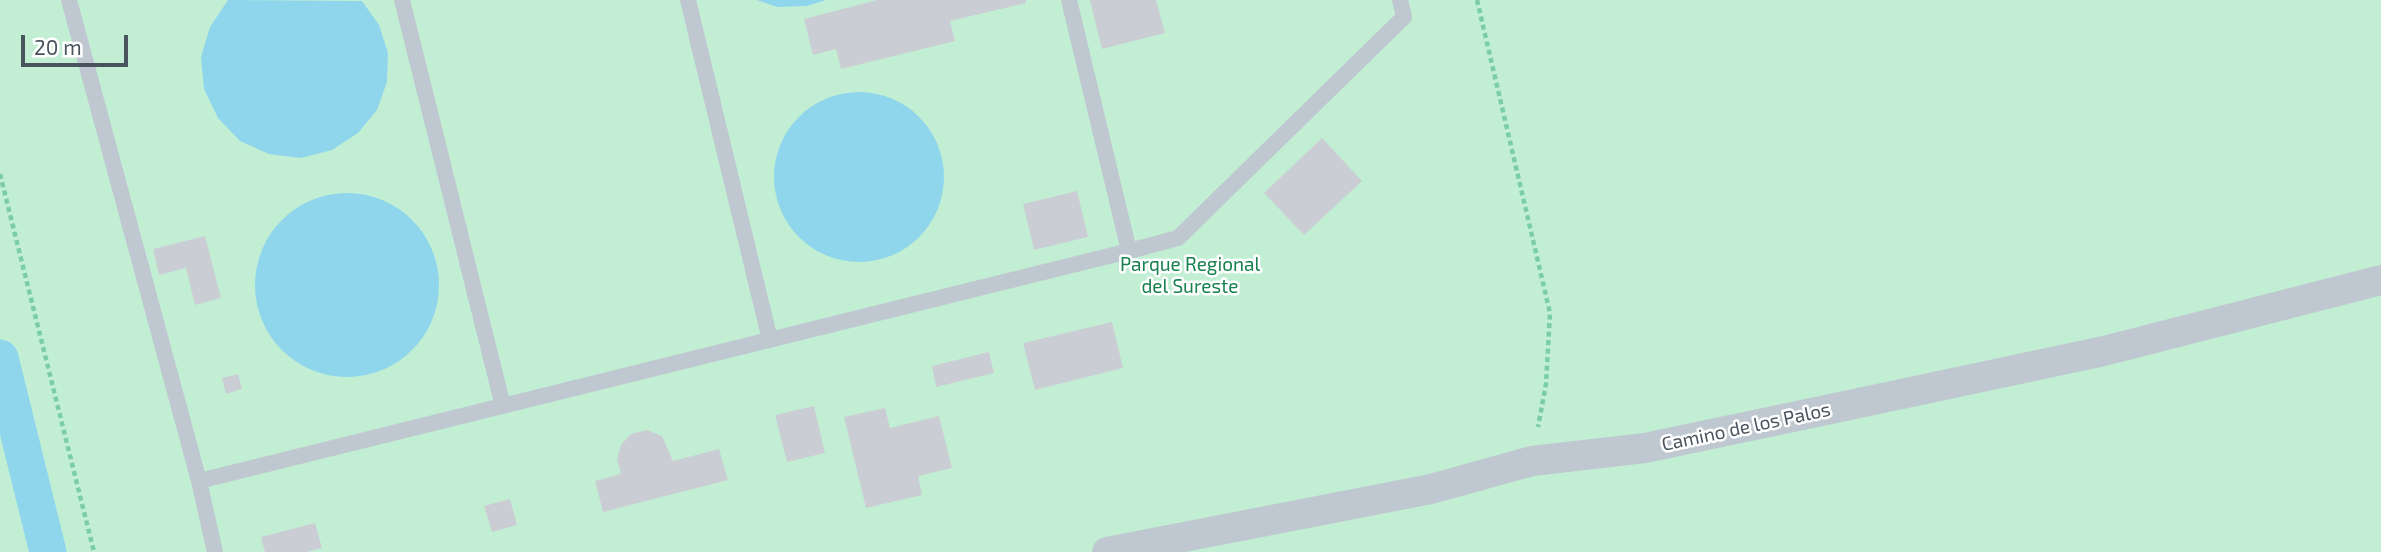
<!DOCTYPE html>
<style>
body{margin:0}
#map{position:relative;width:2381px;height:552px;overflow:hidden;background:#f4f1f1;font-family:"Exo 2",sans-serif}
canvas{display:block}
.scale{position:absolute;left:21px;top:35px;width:107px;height:32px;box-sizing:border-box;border:4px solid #49545f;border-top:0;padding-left:9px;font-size:21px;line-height:24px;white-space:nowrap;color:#49545f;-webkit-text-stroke:5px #fff;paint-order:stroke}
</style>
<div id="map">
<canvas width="2381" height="552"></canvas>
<div class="scale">20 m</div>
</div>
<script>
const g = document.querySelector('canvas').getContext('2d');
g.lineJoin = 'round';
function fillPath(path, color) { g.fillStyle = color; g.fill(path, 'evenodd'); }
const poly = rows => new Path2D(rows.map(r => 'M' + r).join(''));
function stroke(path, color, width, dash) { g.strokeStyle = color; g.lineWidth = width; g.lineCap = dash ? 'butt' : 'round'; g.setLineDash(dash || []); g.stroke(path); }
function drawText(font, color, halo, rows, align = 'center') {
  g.font = font + ' "Exo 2",sans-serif'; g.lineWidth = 5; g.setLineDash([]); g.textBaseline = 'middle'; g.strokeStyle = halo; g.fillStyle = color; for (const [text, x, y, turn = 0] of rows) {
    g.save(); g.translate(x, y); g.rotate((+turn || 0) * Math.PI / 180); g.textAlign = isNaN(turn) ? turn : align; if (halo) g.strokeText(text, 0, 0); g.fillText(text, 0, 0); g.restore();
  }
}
const green = poly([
 [0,0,2381,0,2381,552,0,552]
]);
const water = poly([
 [228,0,362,1,379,25,388,53,387,82,377,110,358,133,332,150,301,158,269,154,240,141,218,118,204,89,201,57,210,27],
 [757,0,826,0,807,6,777,7],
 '774 177a85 85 0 1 1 170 0a85 85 0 1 1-170 0Z',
 '255 285a92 92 0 1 1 184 0a92 92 0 1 1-184 0Z'
]);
const canal = poly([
 [0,358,48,552]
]);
const building = poly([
 [877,0,1026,0,1026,3,950,21,955,41,841,69,836,49,813,55,804,19],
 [1090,0,1156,0,1165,33,1102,49],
 [1322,138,1362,181,1304,235,1264,193],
 [1077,191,1088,237,1034,250,1023,204],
 [205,236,221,298,195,305,186,268,159,275,153,249],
 [1112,322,1123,368,1035,390,1023,343],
 [989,352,994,373,936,387,932,366],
 [238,374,242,389,226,394,222,378],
 [814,406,825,453,787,462,775,415],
 [885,408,890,428,939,416,952,468,918,476,922,495,866,508,844,417],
 [647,430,662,436,673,461,719,449,728,480,603,512,595,481,621,474,617,459,621,445,631,434],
 [510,499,517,525,492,532,484,506],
 [315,523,322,548,307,552,265,552,261,537]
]);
const path = poly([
 [1477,0,1550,313,1546,384,1538,427],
 [0,174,94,552]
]);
const service = poly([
 [69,0,199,481,215,552],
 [402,0,503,406],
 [688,0,770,340],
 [1129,251,1178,238,1404,17,1400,0],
 [199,481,1129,251,1069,0]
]);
const minor = poly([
 [1107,552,1431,489,1532,461,1645,448,1845,406,2104,351,2381,280]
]);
const parkNames = [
 ["Parque Regional",1190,265],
 ["del Sureste",1190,287]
];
const streetNames = [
 ["Camino de los Palos",1746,427,-12]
];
fillPath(green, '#c2efd4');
fillPath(water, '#8fd6ec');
stroke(canal, '#8fd6ec', 37);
fillPath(building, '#cbcdd4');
stroke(path, '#7acda6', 4.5, [5, 3.5]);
stroke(service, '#bfc8d0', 16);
stroke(minor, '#bfc8d0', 30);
drawText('19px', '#19814f', '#fff', parkNames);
drawText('19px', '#49545f', '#fff', streetNames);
</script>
